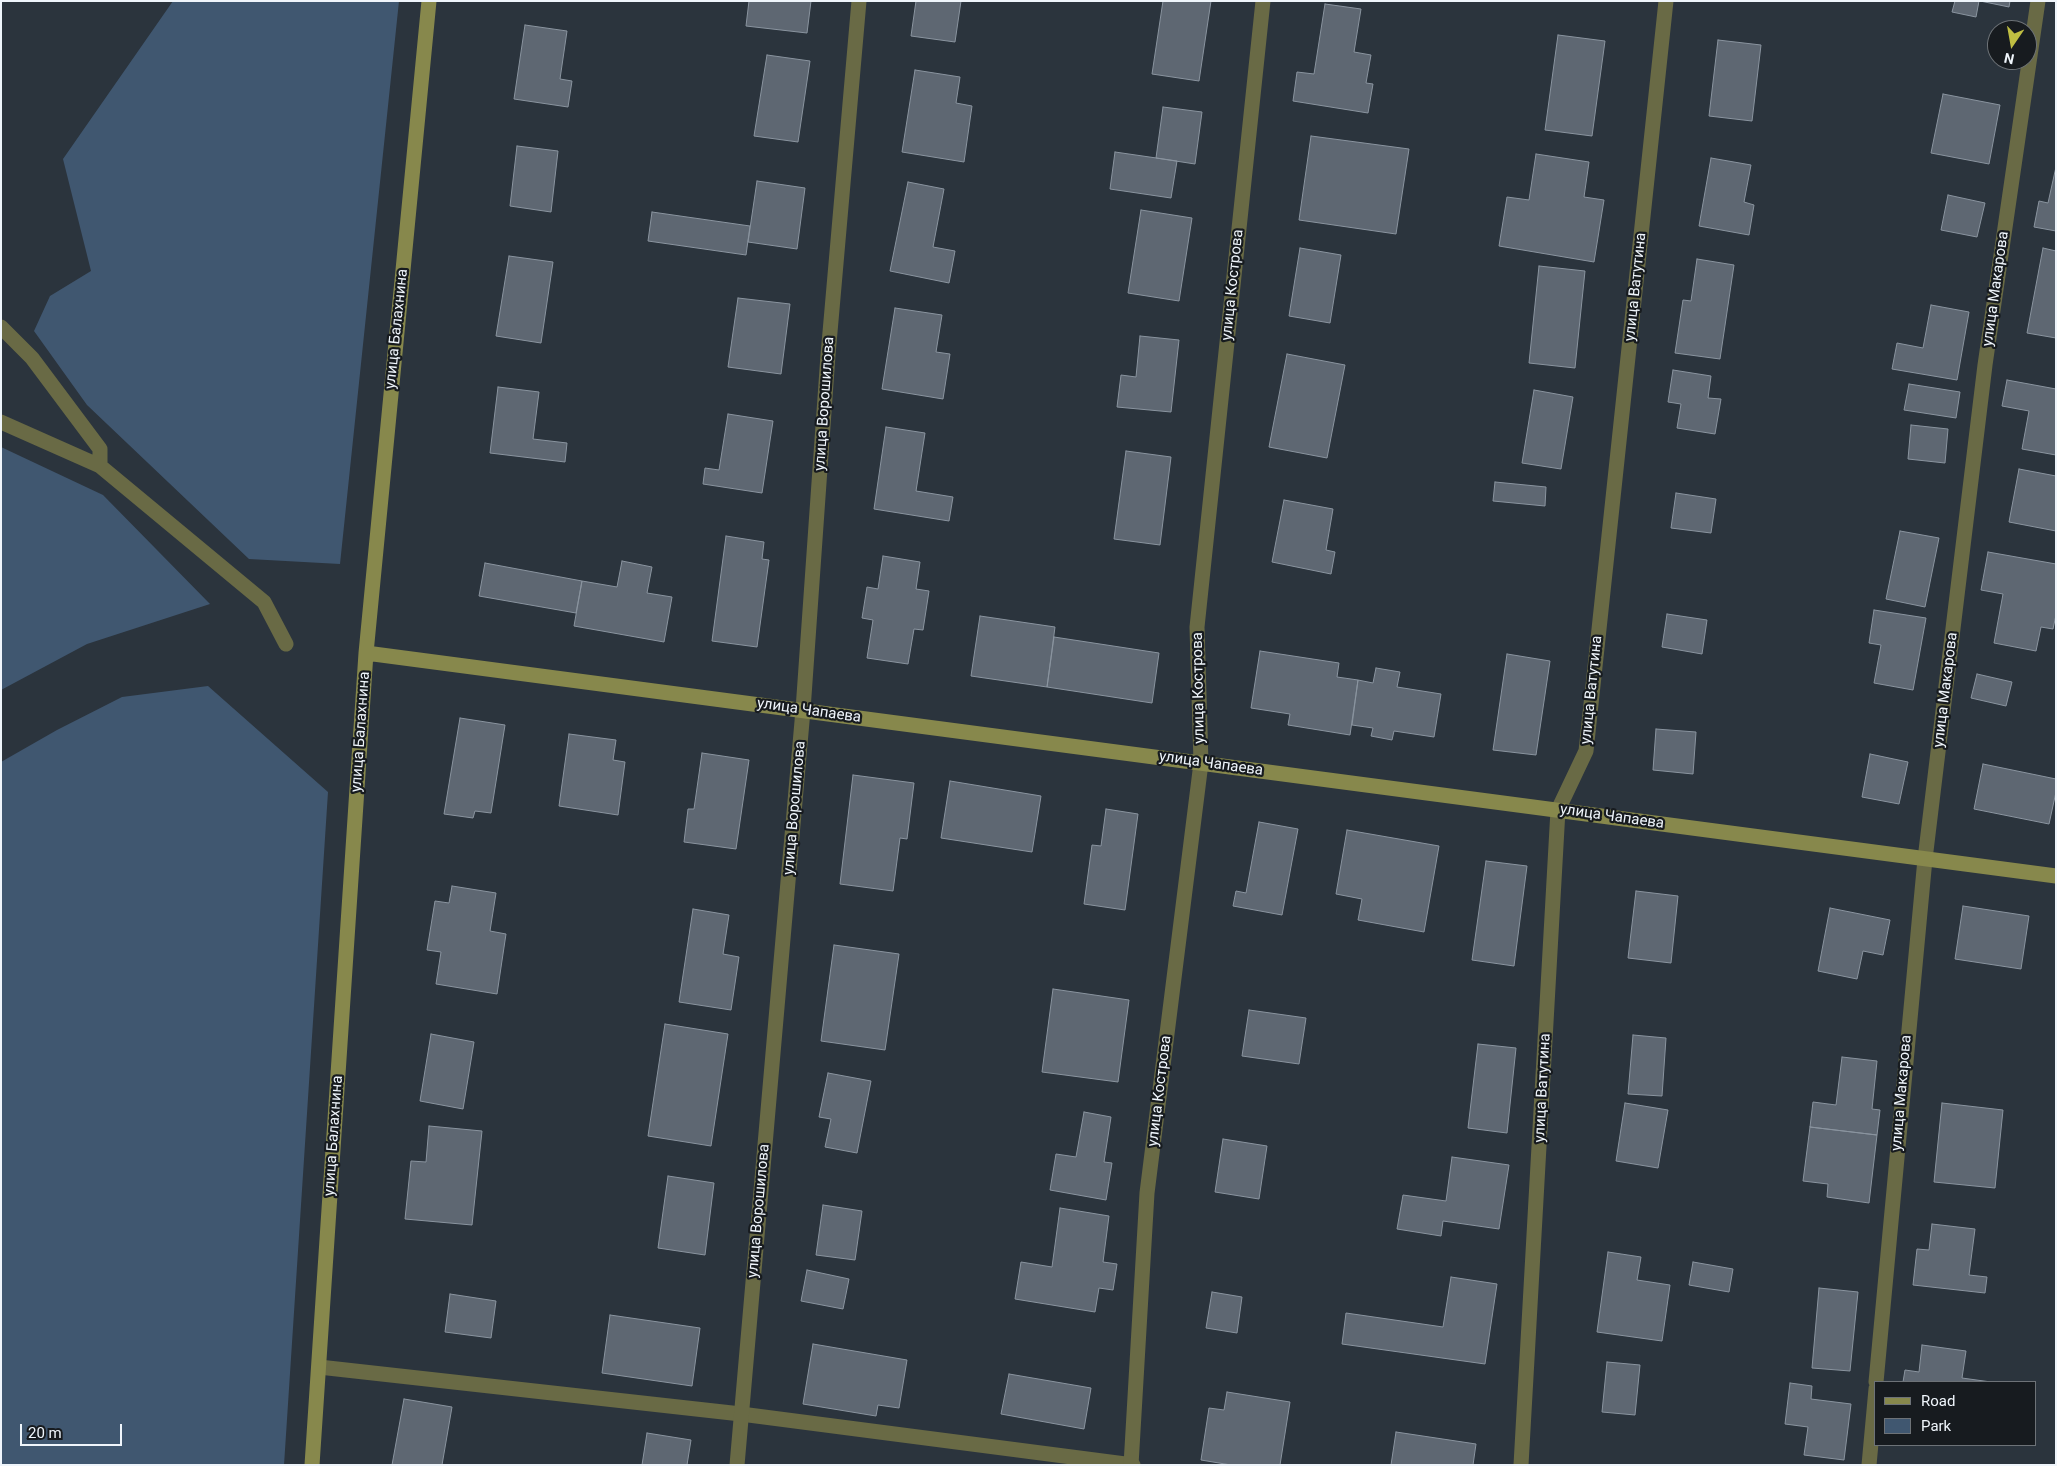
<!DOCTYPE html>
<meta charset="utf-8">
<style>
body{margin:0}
#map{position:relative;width:2057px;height:1466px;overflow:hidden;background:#2b343d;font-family:Roboto,sans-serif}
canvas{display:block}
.frame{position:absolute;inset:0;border:2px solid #eff5fb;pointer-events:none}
.legend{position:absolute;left:1874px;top:1381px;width:162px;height:65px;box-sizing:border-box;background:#171b1f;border:1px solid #6d7277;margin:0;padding:6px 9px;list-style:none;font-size:15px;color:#eff5fb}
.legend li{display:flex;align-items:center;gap:10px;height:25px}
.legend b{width:25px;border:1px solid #6d7277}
.north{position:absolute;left:1987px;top:20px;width:50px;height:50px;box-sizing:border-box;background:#171b1f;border:1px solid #6d7277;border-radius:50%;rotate:192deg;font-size:14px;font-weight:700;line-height:20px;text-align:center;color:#eff5fb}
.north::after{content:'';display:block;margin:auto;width:18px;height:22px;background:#bfbe42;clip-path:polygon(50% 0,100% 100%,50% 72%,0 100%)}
.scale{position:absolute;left:20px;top:1424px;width:102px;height:22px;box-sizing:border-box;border:2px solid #eff5fb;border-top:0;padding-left:6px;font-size:15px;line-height:18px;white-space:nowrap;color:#eff5fb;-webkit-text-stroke:4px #171b1f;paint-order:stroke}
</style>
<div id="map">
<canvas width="2057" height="1466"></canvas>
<div class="frame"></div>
<ul class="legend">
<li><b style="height:6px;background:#87884c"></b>Road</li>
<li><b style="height:14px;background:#405770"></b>Park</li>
</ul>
<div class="north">N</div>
<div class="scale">20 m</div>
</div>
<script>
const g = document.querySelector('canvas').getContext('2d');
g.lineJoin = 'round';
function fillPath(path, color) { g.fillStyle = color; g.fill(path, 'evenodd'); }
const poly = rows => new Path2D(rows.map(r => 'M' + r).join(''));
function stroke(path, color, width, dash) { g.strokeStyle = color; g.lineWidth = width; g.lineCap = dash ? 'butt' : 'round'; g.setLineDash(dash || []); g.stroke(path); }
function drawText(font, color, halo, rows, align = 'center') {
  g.font = font + ' Roboto,sans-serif'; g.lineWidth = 4.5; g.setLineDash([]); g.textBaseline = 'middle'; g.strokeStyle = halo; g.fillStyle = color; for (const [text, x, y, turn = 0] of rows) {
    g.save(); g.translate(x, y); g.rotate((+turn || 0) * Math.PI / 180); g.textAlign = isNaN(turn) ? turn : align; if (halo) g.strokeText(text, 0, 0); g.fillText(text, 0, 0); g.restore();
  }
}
const green = poly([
 [173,1,399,1,340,564,249,559,87,405,34,331,50,296,91,271,63,159],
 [1,447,103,495,210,604,87,644,1,690],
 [208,686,328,792,284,1465,1,1465,1,762,57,730,122,697]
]);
const building = poly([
 [749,1,811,1,807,33,746,26,749,1],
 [916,1,961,1,955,42,911,36,916,1],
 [1163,1,1211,1,1199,81,1152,74,1163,1],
 [1955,1,1979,1,1976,17,1952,12,1955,1],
 [1980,1,2010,1,2009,7,1980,1],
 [1325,4,1361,9,1354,52,1371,55,1366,83,1373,84,1368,113,1293,101,1297,72,1314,74,1325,4],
 [525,25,567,31,560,79,572,81,568,107,514,99,525,25],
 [1558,35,1605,41,1592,136,1545,130,1558,35],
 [1718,40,1761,45,1752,121,1709,116,1718,40],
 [767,55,810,61,798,142,754,136,767,55],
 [915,70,960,77,956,103,972,106,964,162,902,152,915,70],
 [1943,94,2000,105,1989,164,1931,153,1943,94],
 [1163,107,1202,112,1195,164,1156,158,1163,107],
 [1311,136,1409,149,1396,234,1299,220,1311,136],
 [517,146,558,151,551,212,510,206,517,146],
 [1115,152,1177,161,1171,198,1110,189,1115,152],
 [1536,154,1589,162,1584,197,1604,200,1594,262,1499,246,1507,197,1529,200,1536,154],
 [1711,158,1751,165,1744,202,1754,205,1749,235,1699,226,1711,158],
 [2056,167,2056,231,2034,227,2039,201,2048,203,2056,167],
 [757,181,805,188,797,249,748,242,757,181],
 [908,182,944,189,933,247,955,251,949,283,890,271,908,182],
 [1948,195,1985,203,1977,237,1941,230,1948,195],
 [1141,210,1192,218,1179,301,1128,293,1141,210],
 [652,212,750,226,746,255,648,241,652,212],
 [1300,248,1341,255,1330,323,1289,316,1300,248],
 [2043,248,2056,251,2056,338,2027,333,2043,248],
 [509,256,553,262,541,343,496,336,509,256],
 [1697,259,1734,265,1720,359,1675,353,1683,300,1691,301,1697,259],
 [1539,266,1585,271,1575,368,1529,363,1539,266],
 [738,298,790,304,781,374,728,367,738,298],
 [1931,305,1969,312,1957,380,1892,369,1897,343,1923,348,1931,305],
 [895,308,942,315,936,352,950,354,943,399,882,389,895,308],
 [1140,336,1179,340,1171,412,1117,407,1121,375,1136,377,1140,336],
 [1287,354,1345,365,1327,458,1269,447,1287,354],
 [1673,370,1711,376,1708,398,1721,399,1715,434,1677,428,1681,404,1668,402,1673,370],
 [2007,380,2056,389,2056,455,2022,449,2029,411,2002,406,2007,380],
 [1909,384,1960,392,1956,418,1904,410,1909,384],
 [498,387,539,392,533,439,567,443,565,462,490,453,498,387],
 [1534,390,1573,397,1561,469,1522,463,1534,390],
 [728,414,773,421,762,493,703,484,705,468,719,470,728,414],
 [1911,425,1948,429,1945,463,1908,459,1911,425],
 [886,427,925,433,916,491,953,497,949,521,874,509,886,427],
 [1126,451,1171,457,1160,545,1114,539,1126,451],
 [2019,469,2056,476,2056,531,2009,522,2019,469],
 [1495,482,1546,487,1545,506,1493,501,1495,482],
 [1676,493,1716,499,1711,533,1671,528,1676,493],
 [1284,500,1333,509,1326,550,1335,552,1331,574,1272,562,1284,500],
 [1900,531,1939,538,1925,607,1886,599,1900,531],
 [726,536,764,542,762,559,769,560,757,647,712,641,726,536],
 [1988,552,2056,564,2056,615,2053,629,2041,627,2036,651,1994,643,2003,594,1981,590,1988,552],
 [883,556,920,562,916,589,929,591,923,630,914,629,908,664,867,658,873,620,862,618,867,587,878,589,883,556],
 [622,561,652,567,647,593,672,597,664,642,574,626,582,581,617,587,622,561],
 [485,563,582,581,576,613,479,596,485,563],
 [1874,610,1926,618,1913,690,1874,683,1881,645,1869,643,1874,610],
 [1667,614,1707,620,1702,654,1662,647,1667,614],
 [980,616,1055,627,1047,687,971,676,980,616],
 [1054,637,1159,653,1152,703,1047,687,1054,637],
 [1260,651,1339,663,1337,677,1358,680,1350,735,1288,725,1290,714,1251,708,1260,651],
 [1507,654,1550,661,1536,755,1493,750,1507,654],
 [1376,668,1400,672,1397,687,1441,694,1434,737,1394,731,1392,740,1371,736,1373,728,1352,725,1358,680,1373,683,1376,668],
 [1977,674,2012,682,2006,706,1971,698,1977,674],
 [460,718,505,725,491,813,475,811,473,818,444,814,460,718],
 [1656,729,1696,732,1693,774,1653,770,1656,729],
 [569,734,616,740,613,760,625,762,618,815,559,806,569,734],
 [702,753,749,760,736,849,684,842,688,809,694,809,702,753],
 [1870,754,1908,762,1899,804,1862,797,1870,754],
 [1983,764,2056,779,2056,792,2049,824,1974,809,1983,764],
 [853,775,914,783,907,839,900,838,893,891,840,884,853,775],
 [950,781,1041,796,1032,852,941,838,950,781],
 [1106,809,1138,814,1125,910,1084,904,1092,845,1101,846,1106,809],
 [1259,822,1298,829,1282,915,1233,906,1236,891,1246,893,1259,822],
 [1347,830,1439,846,1424,932,1358,920,1362,899,1336,894,1347,830],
 [1486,861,1527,866,1514,966,1472,960,1486,861],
 [452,886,496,893,490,931,506,934,497,994,436,984,441,952,427,950,435,901,449,903,452,886],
 [1636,891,1678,896,1671,963,1628,958,1636,891],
 [1963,906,2029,916,2021,969,1955,959,1963,906],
 [1830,908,1890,920,1883,955,1863,951,1857,979,1818,971,1830,908],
 [693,909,729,915,723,954,739,957,731,1010,679,1002,693,909],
 [834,945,899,954,885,1050,821,1041,834,945],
 [1053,989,1129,1000,1118,1082,1042,1072,1053,989],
 [1249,1010,1306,1018,1299,1064,1242,1056,1249,1010],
 [665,1024,728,1034,711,1146,648,1136,665,1024],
 [431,1034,474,1042,463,1109,420,1101,431,1034],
 [1633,1035,1666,1038,1662,1096,1628,1094,1633,1035],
 [1478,1044,1516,1048,1507,1133,1468,1128,1478,1044],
 [1842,1057,1877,1061,1872,1109,1880,1110,1877,1135,1810,1127,1813,1102,1836,1105,1842,1057],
 [828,1073,871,1081,857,1153,825,1147,831,1119,819,1117,828,1073],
 [1625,1103,1668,1110,1658,1168,1616,1161,1625,1103],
 [1942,1103,2003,1110,1995,1188,1934,1182,1942,1103],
 [1084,1112,1111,1117,1104,1162,1112,1163,1106,1200,1050,1190,1056,1154,1076,1157,1084,1112],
 [429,1126,482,1131,472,1225,405,1219,411,1161,426,1162,429,1126],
 [1810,1127,1877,1135,1869,1203,1827,1197,1828,1184,1803,1181,1810,1127],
 [1223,1139,1267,1146,1259,1199,1215,1192,1223,1139],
 [1452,1157,1509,1165,1499,1229,1443,1221,1441,1236,1397,1229,1403,1195,1446,1201,1452,1157],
 [668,1176,714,1183,705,1255,658,1248,668,1176],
 [823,1205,862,1211,855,1260,816,1255,823,1205],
 [1060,1208,1109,1216,1103,1262,1117,1264,1113,1290,1099,1288,1095,1312,1015,1299,1021,1262,1052,1267,1060,1208],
 [1932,1224,1975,1229,1969,1275,1987,1277,1985,1293,1913,1285,1917,1249,1929,1250,1932,1224],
 [1608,1252,1641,1257,1637,1280,1670,1285,1662,1341,1597,1332,1608,1252],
 [1693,1262,1733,1269,1729,1292,1689,1285,1693,1262],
 [807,1270,849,1279,843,1309,801,1301,807,1270],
 [1451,1277,1497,1284,1485,1364,1342,1344,1346,1313,1443,1327,1451,1277],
 [1819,1288,1858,1292,1850,1371,1812,1368,1819,1288],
 [1212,1292,1242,1297,1237,1333,1206,1328,1212,1292],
 [450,1294,496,1301,491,1338,445,1332,450,1294],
 [610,1315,700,1328,692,1386,602,1373,610,1315],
 [813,1344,907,1360,899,1408,878,1405,876,1416,803,1404,813,1344],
 [1922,1345,1966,1351,1962,1378,1991,1382,1903,1382,1905,1370,1919,1372,1922,1345],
 [1607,1362,1640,1365,1635,1415,1602,1412,1607,1362],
 [1009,1374,1091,1388,1084,1429,1001,1414,1009,1374],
 [1790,1383,1812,1386,1811,1399,1851,1404,1844,1460,1804,1455,1808,1427,1785,1424,1790,1383],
 [1227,1392,1290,1402,1280,1465,1231,1465,1201,1460,1209,1408,1224,1410,1227,1392],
 [404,1399,452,1407,442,1465,392,1465,404,1399],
 [1396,1432,1476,1444,1473,1465,1391,1465,1396,1432],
 [647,1433,691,1440,687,1465,642,1465,647,1433]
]);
const lane = poly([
 [1,327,32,358,100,449,100,466],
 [1,422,100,466,264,602,286,644],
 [319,1367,741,1414,1133,1465]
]);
const street = poly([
 [1876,1382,1925,859,1985,365,2038,1],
 [737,1465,803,710,828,355,859,1],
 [1131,1465,1147,1193,1201,763,1197,627,1263,1],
 [1521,1465,1558,810,1586,751,1666,1],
 [1869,1465,1876,1389]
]);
const secondary = poly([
 [366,653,2056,876],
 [312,1465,366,653,429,1]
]);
const streetNames = [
 ["улица Кострова",1233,285,-84],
 ["улица Ватутина",1636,287,-84],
 ["улица Макарова",1996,289,-82],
 ["улица Балахнина",397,329,-84],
 ["улица Ворошилова",825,404,-86],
 ["улица Кострова",1199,688,-91],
 ["улица Ватутина",1592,690,-84],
 ["улица Макарова",1946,690,-83],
 ["улица Чапаева",809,711,8],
 ["улица Балахнина",361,732,-86],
 ["улица Чапаева",1211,764,8],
 ["улица Ворошилова",795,808,-85],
 ["улица Чапаева",1612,817,8],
 ["улица Ватутина",1543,1088,-87],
 ["улица Кострова",1160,1091,-83],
 ["улица Макарова",1902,1093,-85],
 ["улица Балахнина",334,1136,-86],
 ["улица Ворошилова",759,1211,-85]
];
fillPath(green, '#405770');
fillPath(building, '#5e6772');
stroke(building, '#8a949f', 1);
stroke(lane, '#696a45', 15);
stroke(street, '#696a45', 15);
stroke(secondary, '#87884c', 15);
drawText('15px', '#eff5fb', '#171b1f', streetNames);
</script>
